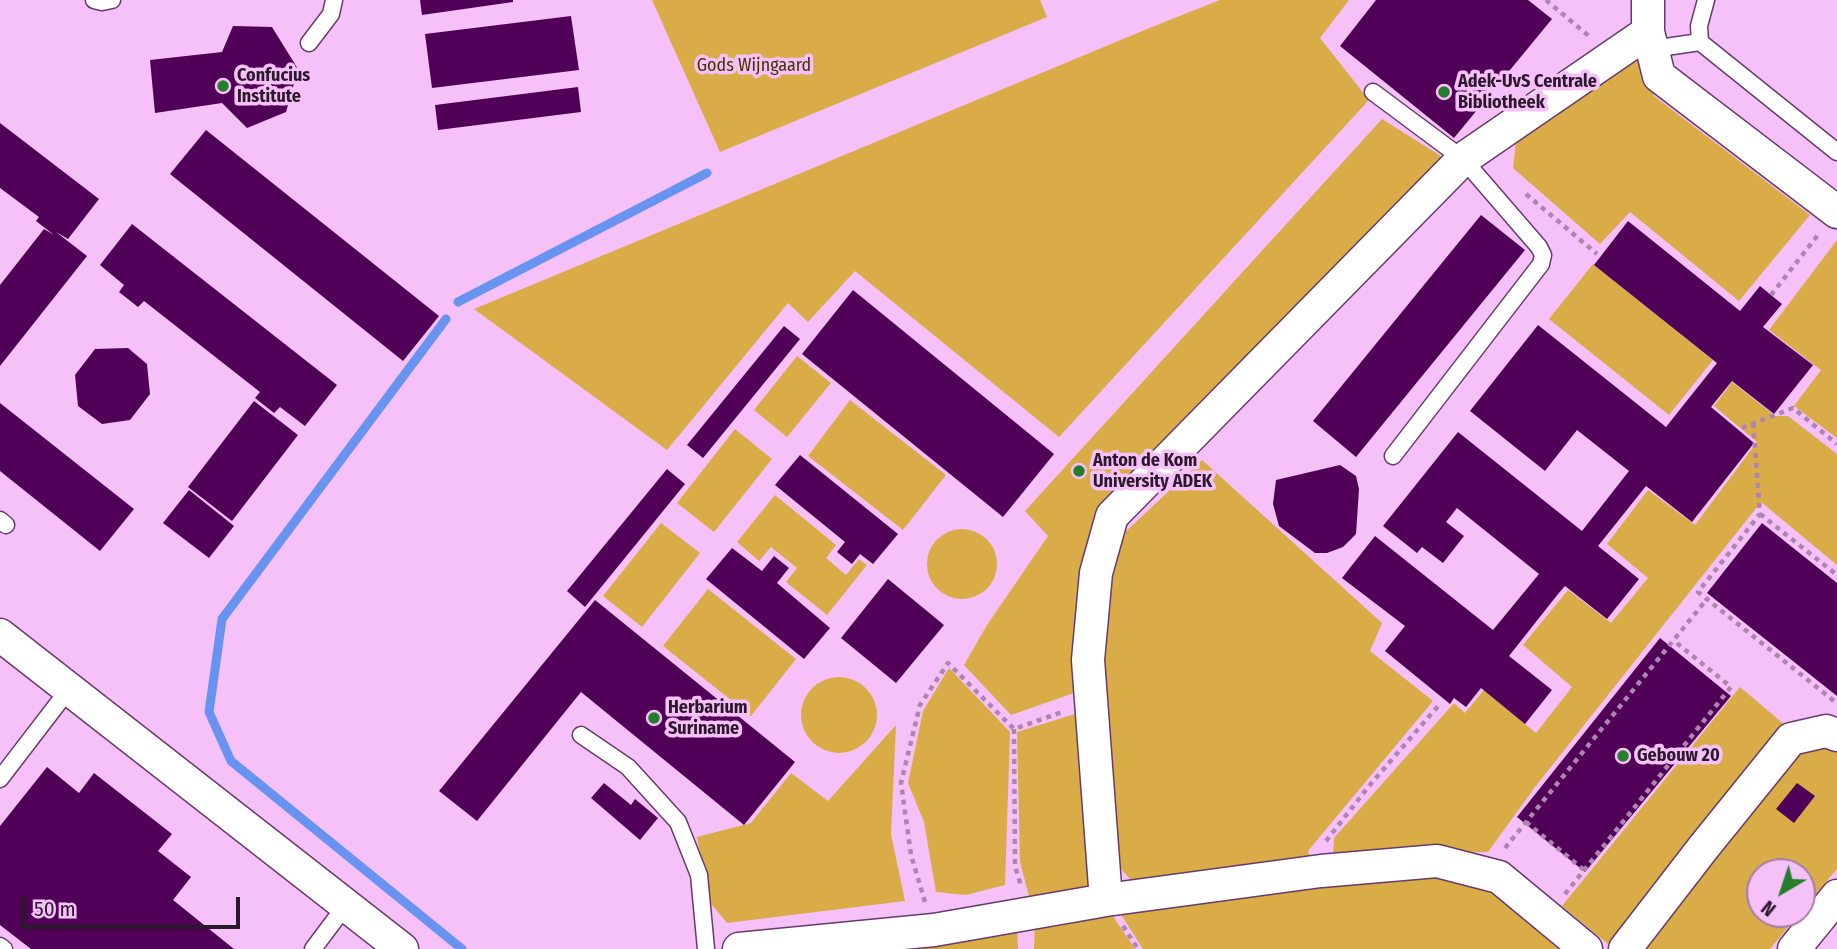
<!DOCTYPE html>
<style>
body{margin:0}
#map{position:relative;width:1837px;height:949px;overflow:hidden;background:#f5c1f8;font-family:"Fira Sans Condensed",sans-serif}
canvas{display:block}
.north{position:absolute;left:1746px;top:858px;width:70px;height:70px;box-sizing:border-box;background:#f5c1f8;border:2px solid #a57da7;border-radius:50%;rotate:219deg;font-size:19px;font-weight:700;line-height:28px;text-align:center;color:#2c182d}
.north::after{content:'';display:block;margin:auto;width:24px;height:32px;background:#257e2c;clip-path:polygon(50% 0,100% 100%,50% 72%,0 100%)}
.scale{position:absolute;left:21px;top:897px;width:219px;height:32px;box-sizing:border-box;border:4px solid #2c182d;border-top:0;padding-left:9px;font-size:21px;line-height:24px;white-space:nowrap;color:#2c182d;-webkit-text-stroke:5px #f5c1f8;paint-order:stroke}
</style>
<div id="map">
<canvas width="1837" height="949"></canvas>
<div class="north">N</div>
<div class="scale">50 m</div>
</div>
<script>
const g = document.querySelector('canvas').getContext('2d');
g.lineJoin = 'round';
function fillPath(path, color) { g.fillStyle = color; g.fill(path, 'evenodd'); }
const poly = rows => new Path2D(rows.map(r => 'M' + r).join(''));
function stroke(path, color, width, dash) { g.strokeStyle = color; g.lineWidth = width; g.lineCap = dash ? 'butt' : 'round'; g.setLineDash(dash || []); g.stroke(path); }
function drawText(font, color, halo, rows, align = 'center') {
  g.font = font + ' "Fira Sans Condensed",sans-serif'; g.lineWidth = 7; g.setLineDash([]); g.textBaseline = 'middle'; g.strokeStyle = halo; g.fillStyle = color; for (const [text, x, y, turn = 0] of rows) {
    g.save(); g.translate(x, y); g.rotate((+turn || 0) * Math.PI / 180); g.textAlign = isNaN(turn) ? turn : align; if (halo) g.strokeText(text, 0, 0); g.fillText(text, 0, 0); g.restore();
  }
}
const green = poly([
 [652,0,1040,0,1047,17,720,152],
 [1220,0,1349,0,1320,38,1369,100,1059,437,855,271,808,322,788,303,667,450,474,309,1152,27],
 [1640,50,1654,96,1810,215,1739,301,1630,212,1600,244,1513,168,1517,132],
 [1382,119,1444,158,1102,503,1079,584,1074,693,1011,715,964,665,987,625,1048,536,1025,511],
 [1837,240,1837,438,1794,406,1821,370,1769,330],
 [1593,264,1713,360,1669,415,1549,319],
 [797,356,831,383,787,437,754,410],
 [1732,382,1775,416,1788,416,1837,454,1837,565,1761,502,1535,787,1488,852,1333,854,1334,838,1454,703,1465,713,1484,690,1536,733,1572,687,1523,645,1568,590,1611,623,1648,578,1607,544,1648,490,1695,525,1757,442,1714,406],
 [850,400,946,475,903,530,808,456],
 [735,429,772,459,714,532,677,503],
 [1202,460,1382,623,1370,651,1433,701,1308,851,1313,864,1136,886,1116,863,1099,647,1121,536],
 [775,495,836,545,826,558,846,575,859,559,867,565,827,615,786,582,797,568,771,547,759,561,737,542],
 [661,523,700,553,642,627,603,596],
 '927 564a35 35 0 1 1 70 0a35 35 0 1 1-70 0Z',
 [708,589,796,659,751,716,663,646],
 [949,668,1010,732,1005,885,966,895,936,892,924,822,908,783,923,711],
 '801 715a38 38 0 1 1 76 0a38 38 0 1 1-76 0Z',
 [1740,687,1785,725,1765,758,1614,949,1562,906],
 [1091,709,1100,895,1032,908,1020,862,1017,732],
 [896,725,891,834,905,901,727,923,708,900,697,837,751,823,791,773,828,801],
 [1837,742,1837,869,1802,910,1802,872,1760,872,1760,914,1799,914,1770,949,1636,949,1806,744],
 [1439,866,1496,882,1577,949,1143,949,1113,902],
 [1106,906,1135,949,1034,949,1035,919],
 [1017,924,1018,949,881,949]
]);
const stream = poly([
 [458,302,707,173],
 [446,319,222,619,209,712,231,761,462,949]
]);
const building = poly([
 [420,0,513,0,513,2,422,15],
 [1376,0,1528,0,1552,19,1454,138,1340,46],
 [571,16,579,70,432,88,425,34],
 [233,26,272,27,298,69,286,112,247,128,222,103,155,113,150,60,222,52],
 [578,87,581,112,438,130,435,105],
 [0,123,99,199,68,239,56,232,87,256,0,366,0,285,44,229,54,235,36,221,39,217,0,188],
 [206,130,439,316,403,361,170,174],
 [1481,215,1525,250,1356,457,1313,421],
 [1628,221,1740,311,1760,286,1782,304,1763,327,1813,365,1774,414,1732,381,1711,407,1754,443,1692,522,1646,486,1598,546,1639,579,1607,619,1565,586,1558,594,1509,656,1552,690,1525,724,1481,688,1466,707,1454,698,1450,704,1385,651,1405,626,1342,578,1375,536,1493,630,1539,574,1457,508,1446,522,1464,536,1443,563,1422,547,1417,553,1383,526,1458,432,1582,531,1629,471,1577,430,1545,471,1470,411,1538,325,1666,427,1717,363,1594,265],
 [132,224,337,385,305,426,280,407,274,413,255,398,260,392,144,301,138,307,119,292,124,285,100,265],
 [853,290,1054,454,1003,517,802,354],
 [784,326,800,339,703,458,687,445],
 [128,348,147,364,150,394,130,420,102,424,78,406,75,375,95,349],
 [254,401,298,435,232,521,188,487],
 [0,403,134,509,100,551,0,471],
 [800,455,898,534,873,564,860,554,852,564,837,552,845,542,775,485],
 [1340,465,1356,476,1359,489,1356,534,1343,547,1327,553,1315,553,1279,526,1273,504,1276,480],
 [667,469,685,484,585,607,567,591],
 [189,490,234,526,209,558,163,523],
 [1762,523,1837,583,1837,696,1707,593],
 [732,548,762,571,774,556,789,568,777,583,830,628,804,659,706,579],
 [888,579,944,625,896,683,841,638],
 [595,600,795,762,744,825,581,692,477,821,439,791],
 [1660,638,1731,696,1585,872,1517,817],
 [47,767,79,793,94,773,172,834,158,851,191,877,173,900,234,949,31,949,0,925,0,826],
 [604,783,631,805,635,799,658,818,640,840,591,798],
 [1797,783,1815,796,1794,823,1776,809]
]);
const path = poly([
 [1546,0,1590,37],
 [1526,194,1597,254],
 [1771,295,1818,235],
 [1753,423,1760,514,1698,592,1834,701],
 [1742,428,1793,408,1837,444],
 [1760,514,1837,575],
 [1014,729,1015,866,1021,886],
 [1526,822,1584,870],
 [1326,841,1369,786,1439,705],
 [1505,848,1707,599],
 [1565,894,1731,687,1673,640],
 [925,902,911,855,901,783,920,705,948,663,1014,729,1062,712],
 [1123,926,1138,949]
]);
const service = poly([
 [94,0,102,2,112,0],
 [1706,0,1699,26,1700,42,1837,152],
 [309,43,331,14,334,0],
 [1652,49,1700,42],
 [1373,92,1463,159,1539,247,1543,255,1541,264,1393,456],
 [0,520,6,525],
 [581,735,628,767,678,822,699,875,706,949],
 [0,779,69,689],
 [0,946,4,949],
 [313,949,346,905]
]);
const minor = poly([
 [1648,0,1648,32,1659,76,1837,212],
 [0,635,402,949],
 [1106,900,1088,660,1096,573,1112,516,1463,159,1648,32],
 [739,949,934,930,1106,900,1321,871,1437,861,1499,877,1586,949],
 [1625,949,1703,848,1791,739,1826,731,1837,735],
 [1794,949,1837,896]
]);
const markers = [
 [223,86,7,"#257e2c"],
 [1444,92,7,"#257e2c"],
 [1079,471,7,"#257e2c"],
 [654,718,7,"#257e2c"],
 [1623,756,7,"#257e2c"]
];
const parkNames = [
 ["Gods Wijngaard",754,66]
];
const poiNames = [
 ["Confucius",237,76],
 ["Institute",237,97],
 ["Adek-UvS Centrale",1458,82],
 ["Bibliotheek",1458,103],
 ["Anton de Kom",1093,461],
 ["University ADEK",1093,482],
 ["Herbarium",668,708],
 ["Suriname",668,729],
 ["Gebouw 20",1637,756]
];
fillPath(green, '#d9ac48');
stroke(stream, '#6893f0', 9);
fillPath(building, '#500057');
stroke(service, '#673b6b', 19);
stroke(minor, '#673b6b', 35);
stroke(path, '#ae85b0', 4.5, [5, 5]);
stroke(service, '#fff', 16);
stroke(minor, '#fff', 32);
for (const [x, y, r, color] of markers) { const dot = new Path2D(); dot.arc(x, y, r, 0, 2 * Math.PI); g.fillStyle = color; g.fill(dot); stroke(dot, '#f5c1f8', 2.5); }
drawText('18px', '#483300', '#f5c1f8', parkNames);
drawText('bold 18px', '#2c182d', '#f5c1f8', poiNames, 'left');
</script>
